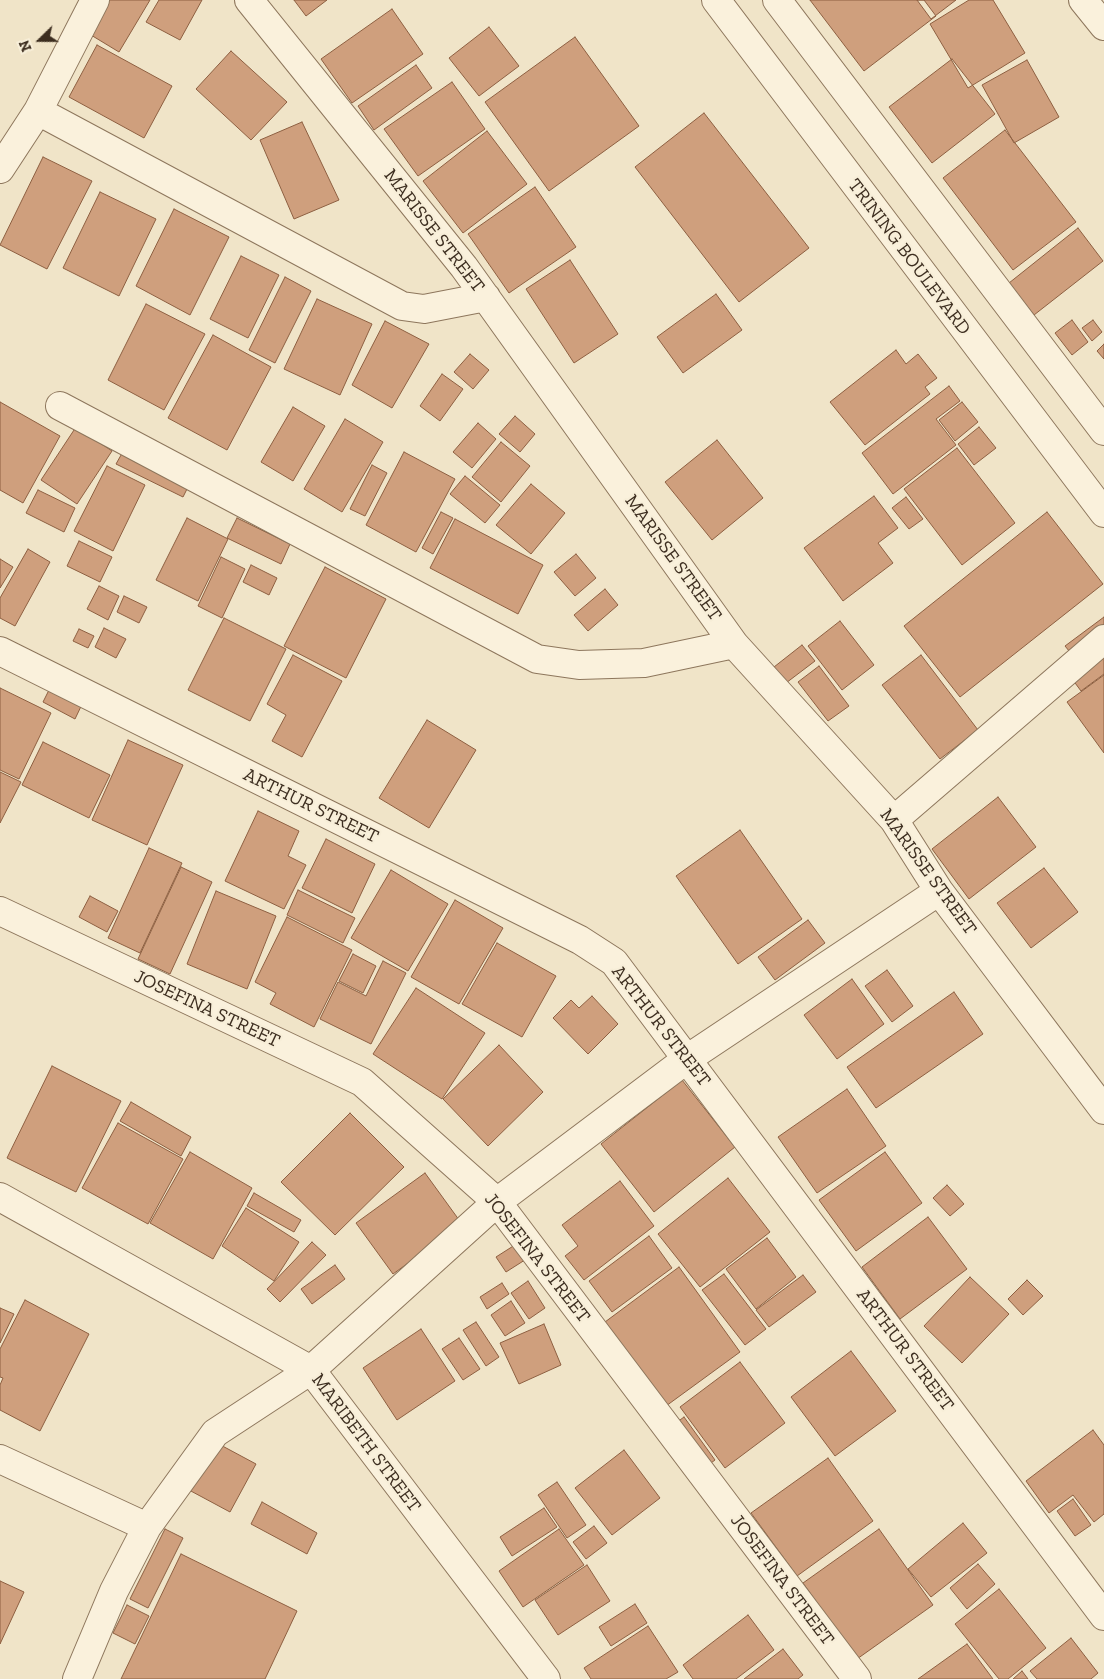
<!DOCTYPE html>
<style>
body{margin:0}
#map{position:relative;width:1104px;height:1679px;overflow:hidden;background:#f0e4c8;font-family:"Zilla Slab",serif}
canvas{display:block}
.north{position:absolute;left:15px;top:15px;width:50px;height:50px;-webkit-text-stroke:4px #f7eed8;paint-order:stroke;rotate:248deg;font-size:14px;font-weight:700;line-height:20px;text-align:center;color:#3d2e20}
.north::after{content:'';display:block;margin:auto;width:18px;height:22px;background:#3d2e20;clip-path:polygon(50% 0,100% 100%,50% 72%,0 100%)}
</style>
<div id="map">
<canvas width="1104" height="1679"></canvas>
<div class="north">N</div>
</div>
<script>
const g = document.querySelector('canvas').getContext('2d');
g.lineJoin = 'round';
function fillPath(path, color) { g.fillStyle = color; g.fill(path, 'evenodd'); }
const poly = rows => new Path2D(rows.map(r => 'M' + r).join(''));
function stroke(path, color, width, dash) { g.strokeStyle = color; g.lineWidth = width; g.lineCap = dash ? 'butt' : 'round'; g.setLineDash(dash || []); g.stroke(path); }
function drawText(font, color, halo, rows, align = 'center') {
  g.font = font + ' "Zilla Slab",serif'; g.lineWidth = 4; g.setLineDash([]); g.textBaseline = 'middle'; g.strokeStyle = halo; g.fillStyle = color; for (const [text, x, y, turn = 0] of rows) {
    g.save(); g.translate(x, y); g.rotate((+turn || 0) * Math.PI / 180); g.textAlign = isNaN(turn) ? turn : align; if (halo) g.strokeText(text, 0, 0); g.fillText(text, 0, 0); g.restore();
  }
}
const building = poly([
 [103,0,150,0,119,52,86,32,103,0],
 [159,0,202,0,180,40,146,22,159,0],
 [294,0,327,0,306,16,294,0],
 [810,0,924,0,936,16,864,71,810,0],
 [917,0,956,0,931,19,917,0],
 [969,0,993,0,1025,53,968,88,930,24,969,0],
 [392,9,423,54,352,103,321,59,392,9],
 [489,27,519,66,479,96,449,58,489,27],
 [575,37,639,126,549,191,485,102,575,37],
 [97,45,172,86,144,138,69,97,97,45],
 [231,51,287,102,251,140,196,89,231,51],
 [952,59,995,114,932,163,889,107,952,59],
 [1027,60,1059,117,1014,143,982,85,1027,60],
 [416,65,432,88,374,130,358,106,416,65],
 [452,82,485,129,418,176,384,129,452,82],
 [704,113,809,248,739,302,635,167,704,113],
 [302,122,339,200,294,219,260,140,302,122],
 [1005,130,1076,222,1013,270,943,178,1005,130],
 [487,131,527,184,463,233,423,181,487,131],
 [43,157,92,181,47,269,0,245,43,157],
 [535,187,576,247,509,293,468,234,535,187],
 [100,192,156,219,119,296,63,268,100,192],
 [174,209,229,237,190,315,136,286,174,209],
 [1078,228,1103,261,1034,315,1009,283,1078,228],
 [241,256,279,275,248,338,210,319,241,256],
 [570,260,618,334,574,363,526,289,570,260],
 [285,277,311,291,275,363,249,350,285,277],
 [716,294,742,330,683,373,657,337,716,294],
 [317,299,372,324,340,395,284,369,317,299],
 [146,304,205,334,164,410,108,380,146,304],
 [1072,320,1088,342,1072,355,1055,333,1072,320],
 [1093,320,1102,332,1092,341,1082,328,1093,320],
 [385,321,429,344,392,408,352,385,385,321],
 [213,335,271,367,227,450,168,418,213,335],
 [1104,344,1104,359,1097,351,1104,344],
 [896,350,906,364,918,354,937,378,925,387,930,394,865,445,830,402,896,350],
 [470,354,489,370,473,389,454,372,470,354],
 [442,374,463,389,440,421,420,406,442,374],
 [949,386,960,401,936,419,956,445,893,494,862,453,949,386],
 [0,402,60,436,23,503,0,490,0,402],
 [962,402,978,422,955,441,939,420,962,402],
 [293,407,325,426,293,481,261,462,293,407],
 [515,416,535,434,520,452,499,434,515,416],
 [345,419,383,442,342,512,304,489,345,419],
 [478,423,496,439,472,468,453,452,478,423],
 [76,427,112,451,77,504,41,480,76,427],
 [979,427,996,448,974,465,958,444,979,427],
 [717,440,763,498,712,540,665,482,717,440],
 [501,442,530,466,501,502,472,477,501,442],
 [125,448,191,481,183,497,116,464,125,448],
 [957,448,1015,523,962,565,904,489,957,448],
 [404,452,455,479,416,552,366,525,404,452],
 [372,465,387,473,365,516,350,509,372,465],
 [107,466,145,485,113,551,74,531,107,466],
 [465,476,500,505,485,523,450,494,465,476],
 [531,484,565,513,531,554,496,525,531,484],
 [38,490,75,508,64,532,26,513,38,490],
 [874,496,898,528,878,543,893,563,843,601,804,548,874,496],
 [906,497,923,519,909,529,892,508,906,497],
 [441,512,453,518,433,554,422,548,441,512],
 [1047,512,1103,584,960,697,904,626,1047,512],
 [187,518,228,539,198,601,156,580,187,518],
 [237,518,290,544,281,564,227,538,237,518],
 [455,519,543,565,518,614,430,568,455,519],
 [79,541,112,557,100,582,67,566,79,541],
 [28,549,50,562,15,626,0,618,0,598,28,549],
 [576,554,596,578,575,596,554,572,576,554],
 [221,557,245,569,222,618,198,606,221,557],
 [0,559,13,567,0,588,0,559],
 [251,565,277,578,269,595,243,582,251,565],
 [325,567,386,599,346,678,284,646,325,567],
 [99,586,119,596,108,620,87,609,99,586],
 [605,589,618,605,588,631,574,615,605,589],
 [124,596,147,607,139,623,117,612,124,596],
 [1104,617,1104,636,1074,657,1065,646,1104,617],
 [224,618,286,649,250,721,188,690,224,618],
 [840,621,874,665,842,690,808,646,840,621],
 [104,628,126,639,116,658,95,647,104,628],
 [79,629,94,636,88,648,73,641,79,629],
 [802,645,815,661,786,683,774,667,802,645],
 [1104,645,1104,674,1081,691,1067,672,1104,645],
 [293,655,342,681,302,757,272,741,286,715,267,704,293,655],
 [921,655,978,730,940,759,882,685,921,655],
 [819,666,849,706,828,721,798,682,819,666],
 [1104,675,1104,753,1067,702,1104,675],
 [53,682,85,698,75,719,43,702,53,682],
 [0,688,51,713,19,779,0,770,0,688],
 [427,720,476,750,429,828,379,798,427,720],
 [128,740,183,765,147,845,92,820,128,740],
 [43,742,110,775,89,818,22,785,43,742],
 [0,772,21,782,0,823,0,772],
 [998,797,1036,847,969,899,932,849,998,797],
 [258,811,299,831,288,856,306,865,284,909,225,881,258,811],
 [740,830,802,919,738,964,676,876,740,830],
 [326,839,375,864,352,913,302,888,326,839],
 [149,848,182,863,140,953,108,938,149,848],
 [181,867,212,882,170,974,138,959,181,867],
 [1044,868,1078,912,1031,948,997,903,1044,868],
 [391,870,448,904,408,971,351,938,391,870],
 [298,890,355,918,343,943,287,915,298,890],
 [216,891,276,916,247,989,187,964,216,891],
 [90,896,118,911,107,932,79,917,90,896],
 [455,900,503,928,459,1004,411,977,455,900],
 [287,917,352,950,314,1027,270,1004,276,993,255,982,287,917],
 [808,920,825,943,775,980,758,957,808,920],
 [497,943,556,976,522,1037,462,1004,497,943],
 [353,954,376,966,363,993,339,981,353,954],
 [383,961,406,973,371,1044,320,1019,338,982,366,996,383,961],
 [887,970,913,1006,892,1022,865,986,887,970],
 [852,979,884,1024,837,1059,804,1015,852,979],
 [416,988,485,1033,442,1099,373,1054,416,988],
 [954,992,983,1034,876,1108,847,1067,954,992],
 [592,996,618,1024,588,1054,553,1018,571,1000,579,1008,592,996],
 [499,1045,543,1092,488,1146,443,1099,499,1045],
 [52,1066,121,1101,76,1192,7,1158,52,1066],
 [682,1080,735,1147,654,1212,601,1144,682,1080],
 [847,1089,886,1146,817,1193,778,1137,847,1089],
 [131,1102,191,1137,181,1156,120,1121,131,1102],
 [350,1113,404,1167,335,1235,281,1182,350,1113],
 [118,1123,183,1159,148,1224,82,1188,118,1123],
 [190,1152,252,1188,213,1259,150,1223,190,1152],
 [885,1152,922,1203,856,1251,819,1200,885,1152],
 [425,1173,462,1224,393,1274,356,1223,425,1173],
 [728,1178,770,1232,700,1287,658,1234,728,1178],
 [620,1181,654,1226,584,1280,565,1256,578,1246,562,1225,620,1181],
 [947,1185,964,1204,950,1216,933,1198,947,1185],
 [254,1193,301,1220,294,1232,247,1206,254,1193],
 [246,1208,299,1242,274,1281,222,1246,246,1208],
 [928,1217,967,1269,900,1319,862,1267,928,1217],
 [649,1236,672,1268,612,1312,589,1281,649,1236],
 [767,1238,796,1277,756,1309,726,1269,767,1238],
 [312,1242,326,1255,280,1302,267,1289,312,1242],
 [518,1243,528,1258,506,1272,496,1257,518,1243],
 [335,1265,345,1279,312,1304,301,1289,335,1265],
 [679,1267,740,1352,666,1406,605,1322,679,1267],
 [724,1274,766,1329,745,1345,702,1290,724,1274],
 [803,1275,816,1292,769,1327,756,1310,803,1275],
 [970,1277,1009,1314,962,1363,924,1326,970,1277],
 [1027,1280,1043,1296,1023,1315,1008,1299,1027,1280],
 [528,1281,545,1308,529,1319,511,1293,528,1281],
 [502,1283,509,1294,487,1309,480,1297,502,1283],
 [25,1300,89,1334,40,1431,0,1410,0,1385,3,1378,0,1377,0,1349,25,1300],
 [511,1301,525,1323,505,1336,491,1315,511,1301],
 [0,1308,14,1314,0,1343,0,1308],
 [476,1322,499,1357,486,1366,463,1330,476,1322],
 [544,1324,561,1365,519,1384,500,1343,544,1324],
 [421,1329,455,1381,397,1420,363,1368,421,1329],
 [459,1338,480,1369,463,1380,442,1349,459,1338],
 [851,1351,896,1411,835,1456,791,1397,851,1351],
 [740,1362,785,1423,725,1468,680,1407,740,1362],
 [684,1417,715,1460,703,1469,672,1426,684,1417],
 [1093,1430,1104,1445,1104,1514,1094,1522,1073,1495,1049,1513,1026,1481,1093,1430],
 [215,1442,256,1464,230,1512,189,1490,215,1442],
 [624,1450,660,1498,612,1535,575,1488,624,1450],
 [828,1458,873,1521,797,1576,751,1513,828,1458],
 [557,1482,586,1525,567,1538,538,1495,557,1482],
 [1073,1499,1091,1525,1075,1536,1057,1511,1073,1499],
 [262,1502,317,1533,307,1554,251,1524,262,1502],
 [544,1508,557,1527,512,1556,500,1537,544,1508],
 [963,1523,987,1553,931,1597,908,1569,963,1523],
 [594,1526,607,1543,586,1559,573,1542,594,1526],
 [165,1529,183,1538,148,1608,130,1599,165,1529],
 [559,1529,584,1565,523,1607,499,1571,559,1529],
 [879,1529,933,1605,857,1659,803,1583,879,1529],
 [181,1554,297,1611,265,1679,121,1679,181,1554],
 [978,1564,995,1584,967,1609,950,1588,978,1564],
 [587,1565,610,1601,558,1635,535,1600,587,1565],
 [0,1581,24,1592,0,1644,0,1581],
 [999,1589,1046,1648,1008,1679,999,1679,955,1624,999,1589],
 [635,1604,647,1623,611,1646,599,1627,635,1604],
 [127,1605,149,1616,135,1644,113,1633,127,1605],
 [748,1615,774,1650,736,1679,693,1679,683,1665,748,1615],
 [648,1626,678,1672,666,1679,591,1679,584,1668,648,1626],
 [1071,1638,1098,1673,1091,1679,1037,1679,1030,1671,1071,1638],
 [967,1644,993,1679,918,1679,967,1644],
 [783,1649,803,1675,798,1679,744,1679,783,1649],
 [1022,1671,1028,1679,1013,1679,1022,1671]
]);
const street = poly([
 [249,0,464,267,734,644,894,820,939,891,1104,1110],
 [716,0,1104,513],
 [777,0,1104,431],
 [1083,0,1104,26],
 [38,111,402,306,424,309,486,297],
 [0,169,38,111,95,0],
 [60,406,537,659,579,665,644,663,734,644],
 [0,651,580,940,614,962,1104,1616],
 [894,820,1104,639],
 [0,911,362,1082,497,1202,857,1679],
 [0,1197,311,1370,546,1679],
 [0,1459,147,1527],
 [77,1679,114,1591,147,1527,215,1433,311,1370,497,1202,687,1059,939,891]
]);
const streetNames = [
 ["MARISSE STREET",434,231,52],
 ["TRINING BOULEVARD",909,257,53],
 ["MARISSE STREET",673,558,54],
 ["ARTHUR STREET",311,806,26],
 ["MARISSE STREET",928,872,54],
 ["JOSEFINA STREET",207,1009,25],
 ["ARTHUR STREET",661,1026,52],
 ["JOSEFINA STREET",537,1258,52],
 ["ARTHUR STREET",905,1350,53],
 ["MARIBETH STREET",366,1443,53],
 ["JOSEFINA STREET",782,1580,53]
];
fillPath(building, '#cf9f7d');
stroke(building, '#8d5f41', 1);
stroke(street, '#8d765c', 30);
stroke(street, '#faf1dc', 28);
drawText('19px', '#3d2e20', '#f7eed8', streetNames);
</script>
